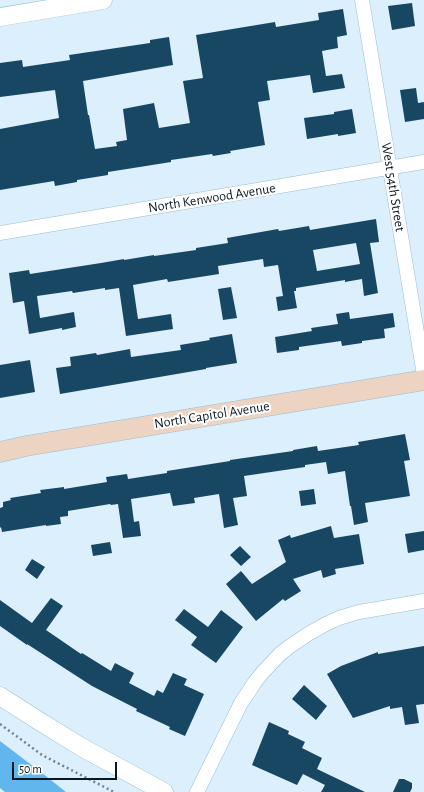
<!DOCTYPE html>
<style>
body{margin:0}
#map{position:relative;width:424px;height:792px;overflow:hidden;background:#dbeffd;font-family:"Alegreya Sans",sans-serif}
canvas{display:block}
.scale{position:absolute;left:12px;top:762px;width:105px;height:18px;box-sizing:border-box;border:2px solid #0b171f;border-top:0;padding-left:5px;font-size:12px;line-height:14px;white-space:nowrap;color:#0b171f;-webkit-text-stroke:3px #fff;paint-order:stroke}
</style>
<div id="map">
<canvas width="424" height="792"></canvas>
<div class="scale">50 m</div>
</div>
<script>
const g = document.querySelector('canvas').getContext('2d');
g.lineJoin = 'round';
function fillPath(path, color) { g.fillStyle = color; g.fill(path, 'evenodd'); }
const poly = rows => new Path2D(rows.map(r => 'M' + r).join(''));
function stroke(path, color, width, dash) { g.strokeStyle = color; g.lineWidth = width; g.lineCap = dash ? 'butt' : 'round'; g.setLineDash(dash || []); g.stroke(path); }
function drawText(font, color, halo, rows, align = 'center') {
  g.font = font + ' "Alegreya Sans",sans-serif'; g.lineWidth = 4; g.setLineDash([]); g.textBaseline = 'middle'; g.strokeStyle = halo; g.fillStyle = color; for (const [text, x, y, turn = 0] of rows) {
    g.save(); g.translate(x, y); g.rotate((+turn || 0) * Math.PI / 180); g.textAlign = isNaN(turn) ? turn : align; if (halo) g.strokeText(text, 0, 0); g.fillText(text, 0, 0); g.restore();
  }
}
const water = poly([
 [0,741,42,773,66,792,5,792,0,788]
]);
const building = poly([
 [412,3,415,26,392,30,388,6],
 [343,9,347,35,337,37,338,48,322,51,326,76,342,74,345,88,313,93,310,75,267,81,270,100,258,102,265,145,230,151,231,153,213,156,212,154,171,160,171,162,108,172,108,175,77,180,77,182,55,186,54,181,0,190,0,129,59,118,55,90,0,97,0,63,22,60,23,67,70,60,69,55,150,43,150,40,169,37,173,65,83,81,88,115,89,115,95,149,117,146,116,142,127,140,123,109,154,103,159,128,190,123,183,81,203,78,196,35,275,22,276,27,319,20,318,13],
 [416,88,418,103,424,102,424,119,405,122,400,90],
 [352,109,356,133,338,136,338,134,307,139,304,118,334,114,334,112],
 [376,219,379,242,370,243,378,293,364,296,362,279,345,282,345,280,296,288,296,291,294,291,297,308,278,311,276,297,283,296,278,265,264,267,263,259,218,266,219,274,168,282,167,279,133,285,138,319,171,314,173,329,126,336,119,288,105,290,105,288,73,293,72,291,37,296,40,318,74,312,76,327,62,330,62,328,29,334,24,301,13,303,9,273,29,270,30,274,101,263,124,259,124,260,154,255,154,256,196,250,196,248,228,243,227,238,278,229,279,231,309,226,310,230],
 [356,243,360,264,317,271,313,250],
 [231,287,237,318,223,320,218,289],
 [349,312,350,319,393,313,395,327,384,329,385,338,362,341,362,343,342,346,341,341,299,347,299,350,277,353,275,337,312,331,311,328,338,324,336,314],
 [232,334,237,363,206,368,206,369,60,394,56,368,71,366,70,357,96,353,97,355,130,349,131,357,181,350,180,345,210,340,209,338],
 [30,360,35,392,0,398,0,365],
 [405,434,410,460,404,461,410,496,365,503,368,522,354,525,351,506,350,506,345,471,328,474,326,462,305,465,305,467,244,476,247,496,233,498,238,525,224,528,219,494,194,498,195,503,173,506,170,493,131,499,134,522,139,521,141,536,123,538,118,504,111,505,110,504,68,511,68,516,60,517,61,524,46,526,46,525,2,532,1,527,0,528,0,508,3,507,3,502,11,500,10,498,41,493,40,490,64,487,64,489,107,482,106,477,127,474,128,479,167,473,167,471,230,461,230,460,293,451,293,450,317,446,318,451,359,445,358,442],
 [314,489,316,504,301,506,299,491],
 [331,526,334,538,359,534,364,564,335,569,336,574,323,578,321,570,293,579,301,591,285,601,283,599,256,621,226,584,241,571,252,584,286,562,278,540,290,535,291,538],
 [424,531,424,550,408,553,405,534],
 [110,542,112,553,93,556,91,545],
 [240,546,251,557,241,566,230,555],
 [32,559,45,567,37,579,25,570],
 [51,598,63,606,46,630,81,654,82,653,111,671,115,663,134,673,129,683,154,696,157,690,163,693,173,673,187,679,184,685,204,694,185,736,169,729,170,727,136,711,137,709,92,686,27,644,27,645,0,626,0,600,32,623],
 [184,609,208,627,221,610,243,627,216,663,191,645,197,637,175,620],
 [424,646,424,704,416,705,419,723,405,725,402,707,390,709,390,706,353,718,327,674,341,666,378,652,378,654],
 [304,685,327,706,316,720,292,699],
 [269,722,289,731,288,734,305,742,302,748,322,758,317,769,365,792,321,792,325,785,303,774,297,785,252,765],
 [399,779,404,779,412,783,412,788,410,792,393,792]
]);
const path = poly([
 [0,724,42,755,114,792]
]);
const minor = poly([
 [362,0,424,375],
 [0,233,424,162],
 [197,792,241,703,255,682,263,672,280,654,289,647,308,634,326,624,339,618,359,612,424,601]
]);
const tertiary = poly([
 [0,17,103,0],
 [0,696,39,721,83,748,164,792]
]);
const secondary = poly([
 [0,452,26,446,424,380]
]);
const streetNames = [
 ["West 54th Street",393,187,81],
 ["North Kenwood Avenue",212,198,-9],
 ["North Capitol Avenue",212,415,-9]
];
fillPath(water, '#60b6ed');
fillPath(building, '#184763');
stroke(minor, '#9bbcd2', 15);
stroke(tertiary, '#9bbcd2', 19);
stroke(secondary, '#9bbcd2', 21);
stroke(path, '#72828d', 2.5, [2, 3]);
stroke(minor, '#fff', 14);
stroke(tertiary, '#fff', 18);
stroke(secondary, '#edd4c2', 20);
drawText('14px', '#0b171f', '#fff', streetNames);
</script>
